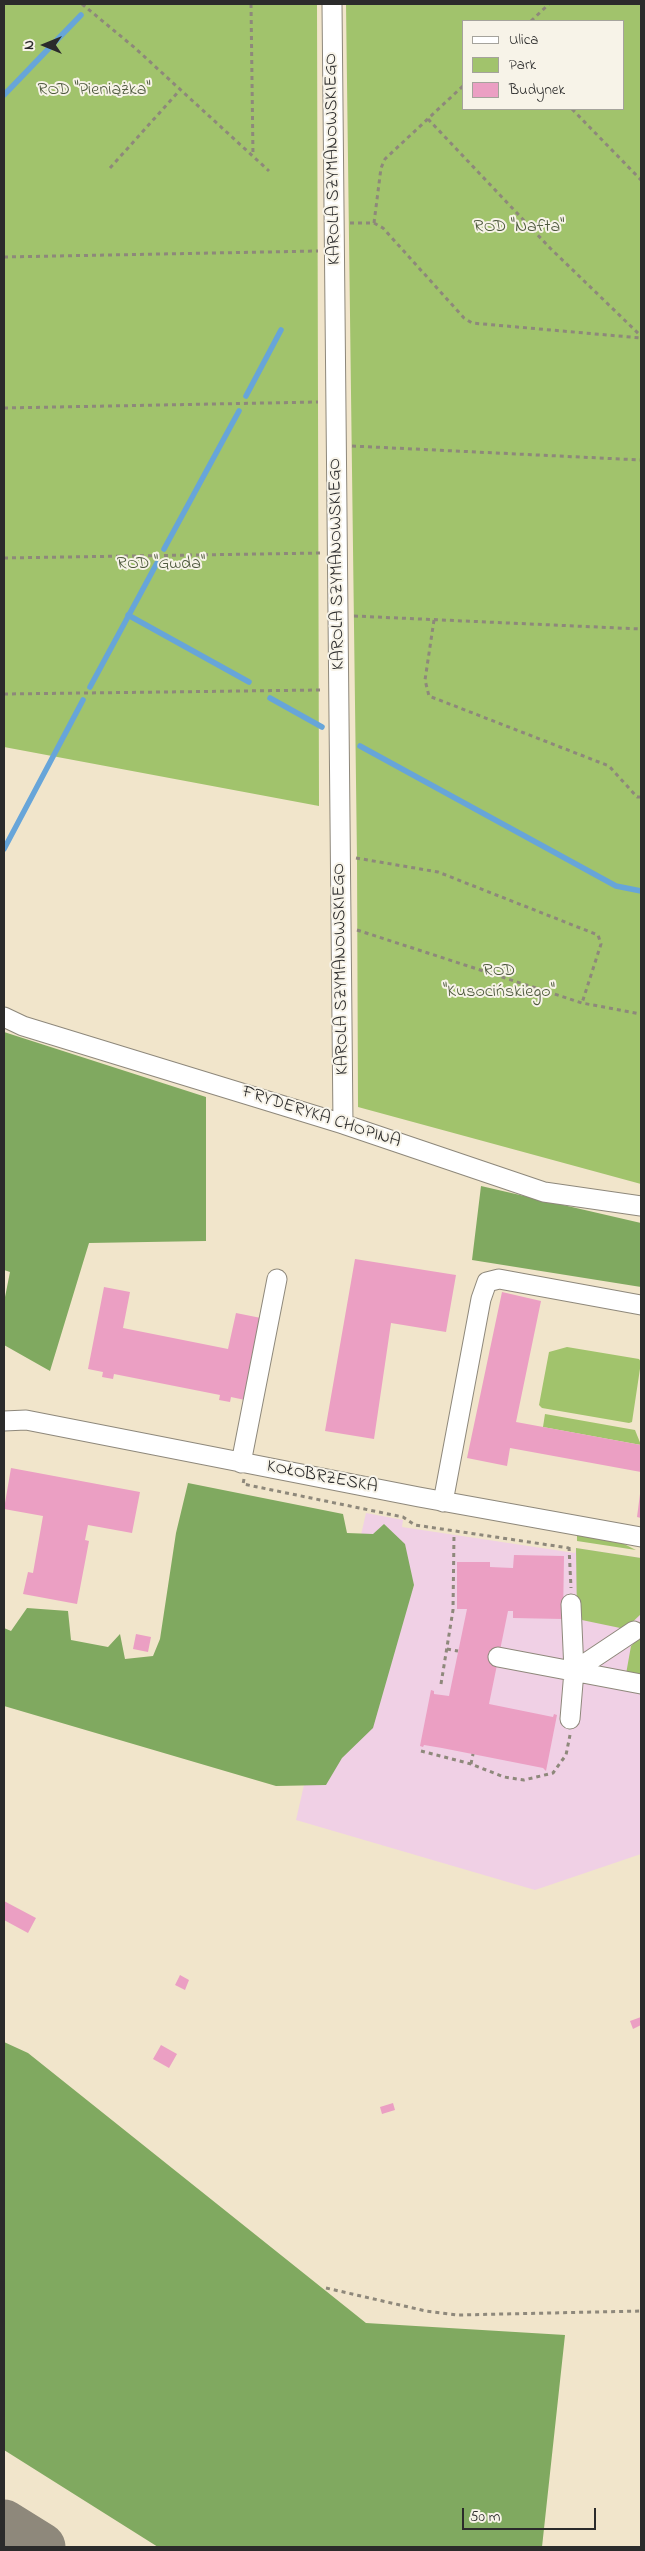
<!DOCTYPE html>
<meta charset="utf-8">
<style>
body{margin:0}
#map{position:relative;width:645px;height:2551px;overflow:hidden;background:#f1e5cb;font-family:"Indie Flower",sans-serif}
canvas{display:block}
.frame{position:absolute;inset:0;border:5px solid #2b2b2b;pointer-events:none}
.legend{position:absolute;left:462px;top:20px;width:162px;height:90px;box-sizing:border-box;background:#f7f3e8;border:1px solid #a5a39c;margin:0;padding:6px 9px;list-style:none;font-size:15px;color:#2b2b2b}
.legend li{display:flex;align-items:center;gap:10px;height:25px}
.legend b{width:25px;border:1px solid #a5a39c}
.north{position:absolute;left:20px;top:20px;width:50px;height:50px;-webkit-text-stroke:4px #f7f3e8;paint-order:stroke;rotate:270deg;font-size:14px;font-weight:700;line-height:20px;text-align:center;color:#2b2b2b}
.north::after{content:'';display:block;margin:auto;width:18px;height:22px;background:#2b2b2b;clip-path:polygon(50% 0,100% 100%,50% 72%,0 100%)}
.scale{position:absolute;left:462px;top:2508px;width:134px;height:22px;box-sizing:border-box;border:2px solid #2b2b2b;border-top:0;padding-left:6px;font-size:15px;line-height:18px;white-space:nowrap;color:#2b2b2b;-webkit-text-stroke:4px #f7f3e8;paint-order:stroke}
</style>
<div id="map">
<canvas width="645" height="2551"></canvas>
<div class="frame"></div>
<ul class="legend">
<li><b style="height:6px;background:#fff"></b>Ulica</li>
<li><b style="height:14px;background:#a1c36c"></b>Park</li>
<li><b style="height:14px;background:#eb9fc3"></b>Budynek</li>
</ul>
<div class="north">N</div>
<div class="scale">50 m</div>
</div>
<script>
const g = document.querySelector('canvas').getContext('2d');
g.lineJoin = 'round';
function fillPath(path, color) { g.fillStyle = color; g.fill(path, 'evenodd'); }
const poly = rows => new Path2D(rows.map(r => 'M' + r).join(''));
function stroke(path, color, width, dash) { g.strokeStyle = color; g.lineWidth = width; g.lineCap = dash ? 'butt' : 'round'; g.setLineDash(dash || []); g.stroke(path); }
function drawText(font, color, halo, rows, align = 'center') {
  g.font = font + ' "Indie Flower",sans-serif'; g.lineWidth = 4; g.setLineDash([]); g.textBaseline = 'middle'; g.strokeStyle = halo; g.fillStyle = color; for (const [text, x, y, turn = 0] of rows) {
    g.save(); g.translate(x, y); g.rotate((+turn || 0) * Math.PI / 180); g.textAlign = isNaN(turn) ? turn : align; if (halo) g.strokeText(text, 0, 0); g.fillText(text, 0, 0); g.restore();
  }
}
const built = poly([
 [366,1513,403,1520,402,1527,575,1553,576,1548,641,1558,641,1854,535,1890,296,1820]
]);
const green = poly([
 [4,4,317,4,319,806,4,747],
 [346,4,641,4,641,1184,358,1107,357,859],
 [464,21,624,21,624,109,464,109],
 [567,1347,639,1359,641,1362,632,1422,629,1423,542,1408,539,1405,549,1352],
 [545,1414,635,1430,641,1445,543,1427],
 [577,1535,622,1543,636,1550,577,1541],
 [576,1548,641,1558,641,1614,625,1629,577,1619],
 [641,1636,641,1677,626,1674,631,1646]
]);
const forest = poly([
 [4,1032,206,1097,206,1241,89,1243,50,1371,4,1345,4,1302,10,1272,4,1270],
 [481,1186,641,1223,641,1287,472,1260],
 [188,1483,343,1514,347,1533,373,1534,384,1524,405,1544,414,1585,373,1728,342,1758,326,1785,276,1786,4,1706,4,1628,11,1631,27,1608,68,1611,71,1640,108,1647,120,1634,125,1659,153,1656,160,1639,176,1533],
 [4,2042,28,2053,366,2323,565,2335,542,2547,158,2547,4,2450]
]);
const stream = poly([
 [4,95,81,15],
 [246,396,281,330],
 [164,549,239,411],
 [128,615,249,682],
 [90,687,157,563],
 [270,698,322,727],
 [360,746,616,886,641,891],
 [4,849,83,700]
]);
const taxiway = poly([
 [4,2524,41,2547]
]);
const building = poly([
 [355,1259,456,1275,446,1332,391,1323,374,1439,325,1431],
 [104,1287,130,1292,123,1328,228,1349,236,1313,261,1318,245,1400,231,1397,230,1402,219,1400,220,1395,114,1374,113,1379,102,1377,103,1372,88,1369],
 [502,1292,541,1301,516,1422,641,1445,641,1472,510,1448,507,1466,467,1458],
 [11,1468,140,1492,132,1533,88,1525,85,1540,89,1541,77,1604,23,1594,28,1572,33,1573,43,1516,4,1509],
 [640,1494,641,1494,641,1518,637,1517],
 [514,1555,564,1556,563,1619,513,1618,513,1611,508,1611,489,1704,553,1717,554,1714,557,1715,546,1771,543,1768,442,1748,424,1745,423,1747,420,1746,431,1690,434,1691,434,1694,449,1696,467,1609,457,1609,457,1562,490,1562,490,1567,513,1568],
 [136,1634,151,1637,148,1652,133,1649],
 [4,1901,36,1918,28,1933,4,1920],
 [180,1975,189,1980,185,1990,175,1985],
 [641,2017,641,2025,633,2029,630,2021],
 [161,2045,177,2054,169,2068,153,2059],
 [393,2103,395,2110,382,2114,380,2107]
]);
const path = poly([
 [82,4,135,48,269,171],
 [251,4,253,156],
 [531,21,549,4],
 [572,109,641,180],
 [428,119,550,248,641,336],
 [110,168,180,90],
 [350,223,374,223,383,228,464,318,472,323,641,338],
 [374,223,381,168,385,159,464,85],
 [4,257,318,251],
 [4,408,318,402],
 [352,446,641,460],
 [4,558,321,553],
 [354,616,641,629],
 [434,620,425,680,429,696,609,766,637,797,641,797],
 [4,694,321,690],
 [356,858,438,872,598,935,601,944,582,1003],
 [357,930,582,1003,641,1014],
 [244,1479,243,1484,403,1517,415,1525,569,1548],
 [569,1547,571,1588],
 [447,1649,458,1651],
 [441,1684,453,1610,454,1535],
 [421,1751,471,1764,504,1777,524,1780,553,1773,566,1755,570,1735],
 [471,1764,473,1754],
 [326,2288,426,2311,458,2315,641,2311]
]);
const minor = poly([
 [332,4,343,1124],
 [4,1017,23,1026,343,1124,544,1192,641,1206],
 [4,1421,26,1420,419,1497,641,1537],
 [241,1463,277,1279],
 [443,1502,481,1299,487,1282,499,1279,641,1305],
 [498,1657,641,1684],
 [574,1671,634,1631],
 [570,1719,574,1671,571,1604]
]);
const parkNames = [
 ["ROD \"Pieniążka\"",94,91],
 ["ROD \"Nafta\"",519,228],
 ["ROD \"Gwda\"",161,565],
 ["ROD",499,972],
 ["\"Kusocińskiego\"",499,993]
];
const streetNames = [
 ["KAROLA SZYMANOWSKIEGO",334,159,-91],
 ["KAROLA SZYMANOWSKIEGO",338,564,-91],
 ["KAROLA SZYMANOWSKIEGO",342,969,-91],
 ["FRYDERYKA CHOPINA",321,1118,18],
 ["KOŁOBRZESKA",322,1478,11]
];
fillPath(built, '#f0d0e5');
fillPath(green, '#a1c36c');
fillPath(forest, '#80a960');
stroke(stream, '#67a5d9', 5.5);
stroke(taxiway, '#8e887b', 49);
fillPath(building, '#eb9fc3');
stroke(minor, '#8e887b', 21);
stroke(path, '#8e887b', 3, [4, 4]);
stroke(minor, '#fff', 19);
drawText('18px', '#4e593e', '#f7f3e8', parkNames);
drawText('18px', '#2b2b2b', '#f7f3e8', streetNames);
</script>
